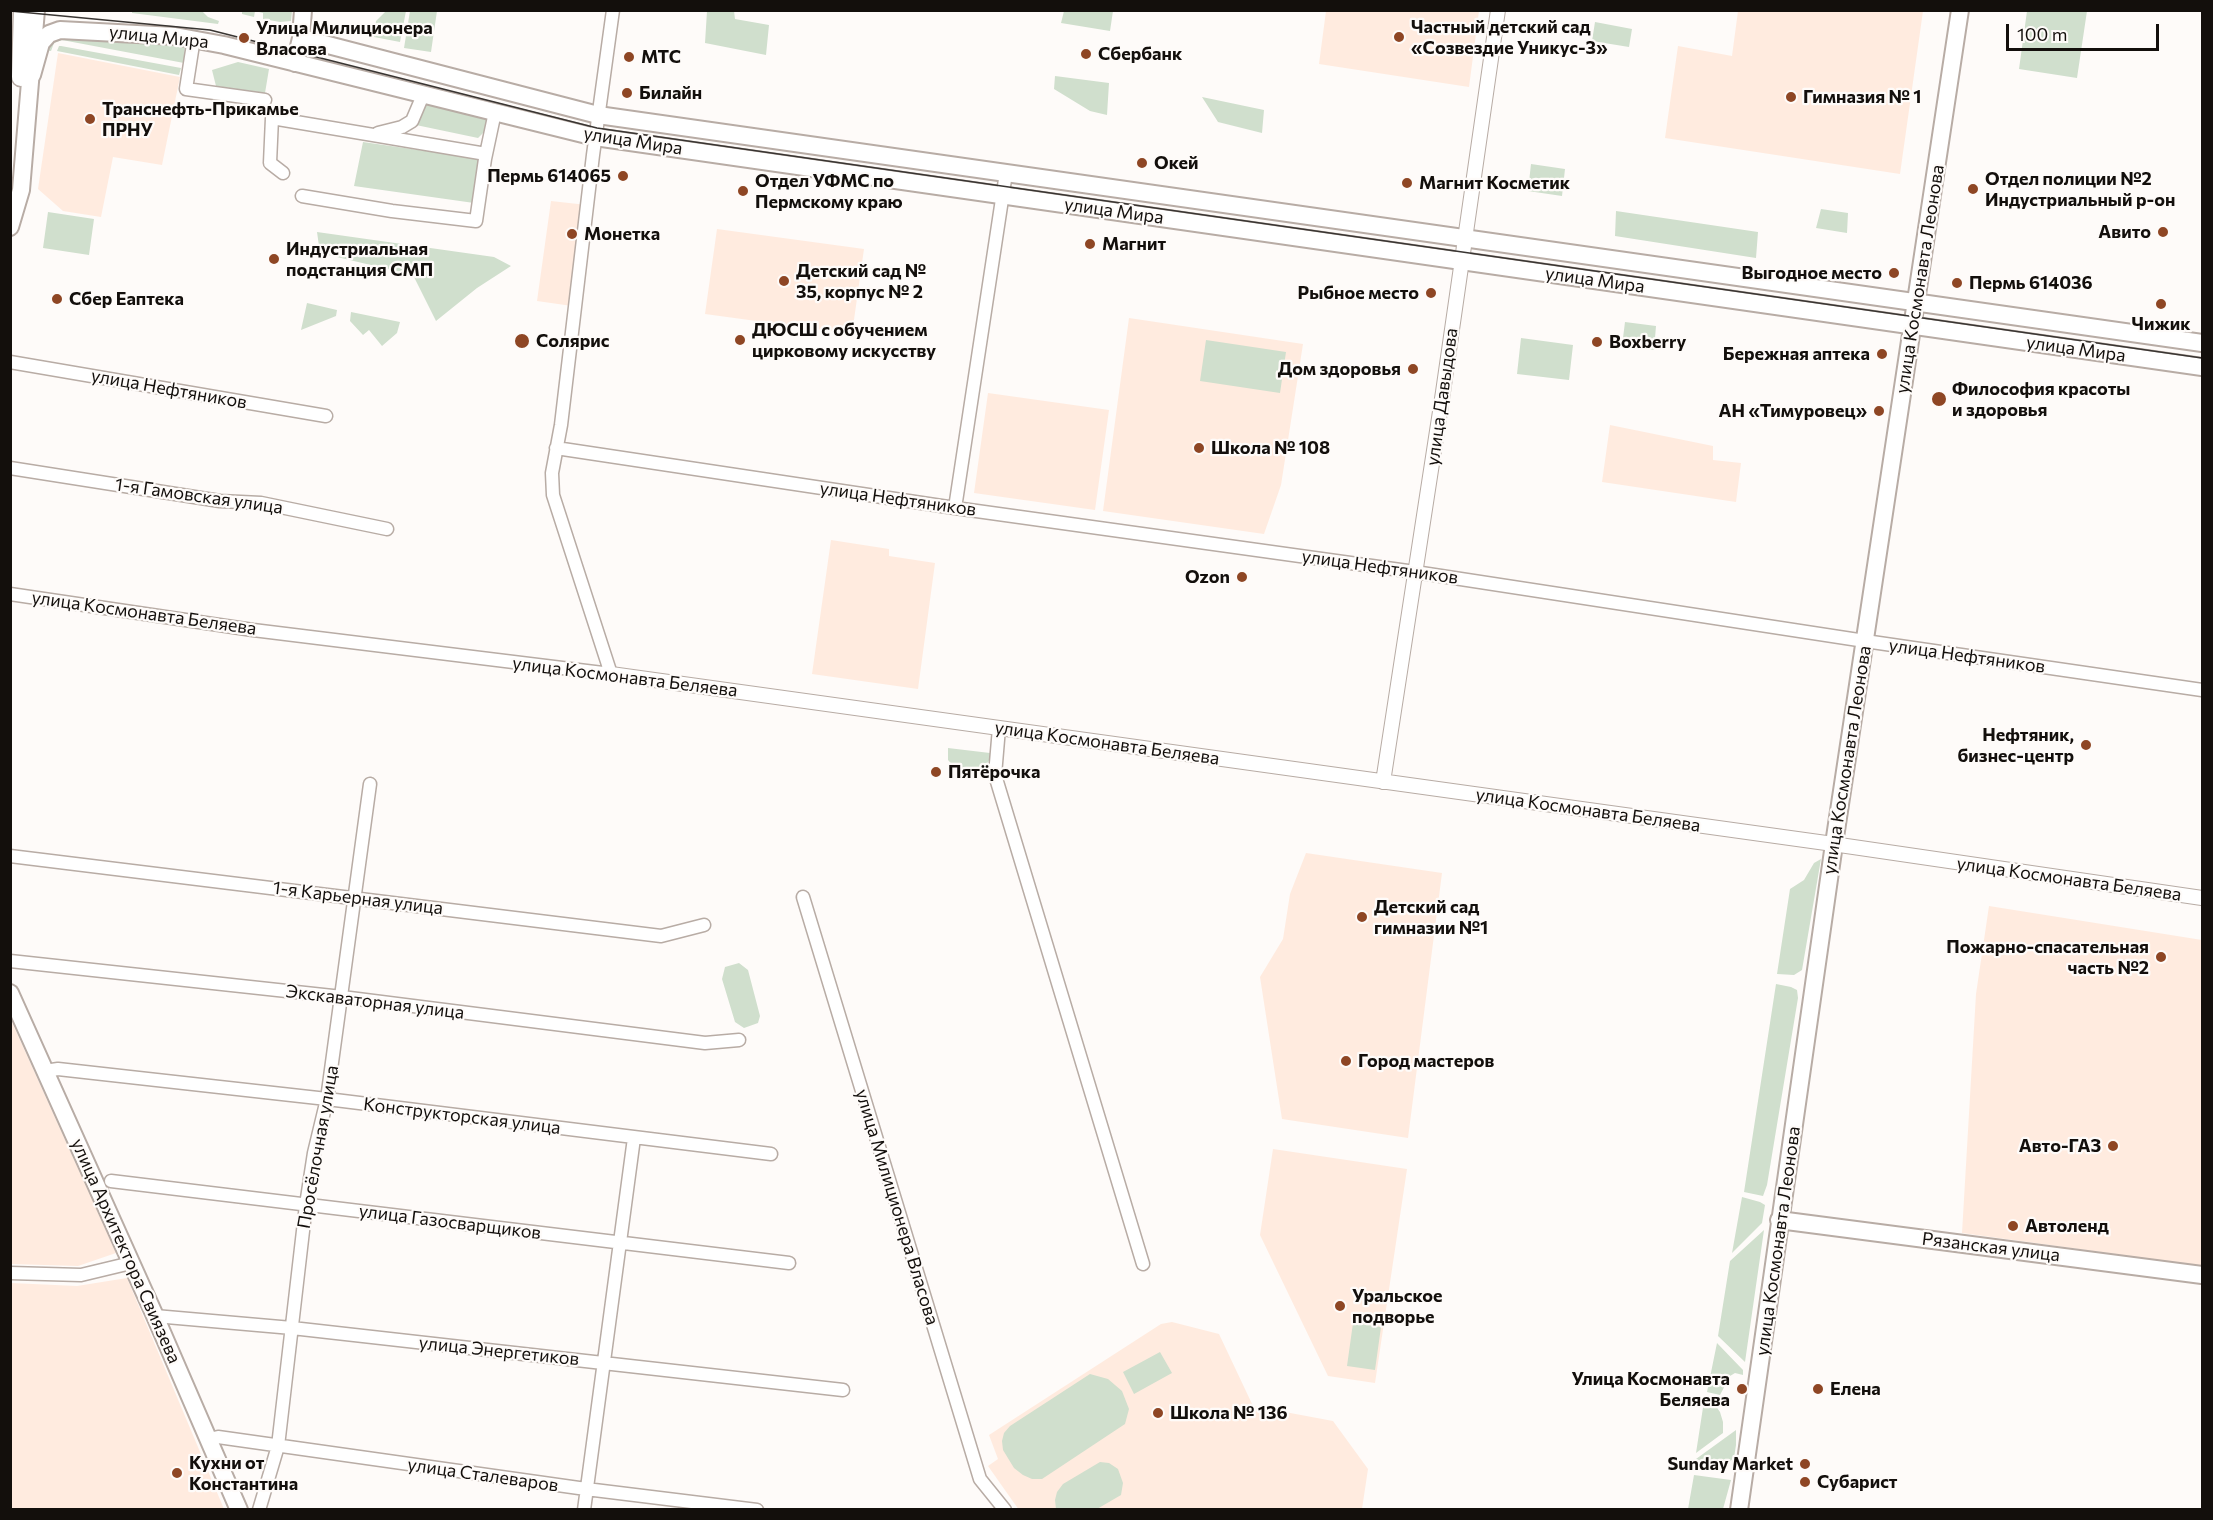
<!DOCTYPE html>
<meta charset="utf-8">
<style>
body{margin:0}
#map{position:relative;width:2213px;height:1520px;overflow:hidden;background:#fefbf9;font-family:Commissioner,sans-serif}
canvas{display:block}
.frame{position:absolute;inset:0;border:12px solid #130f0c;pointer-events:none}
.scale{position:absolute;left:2006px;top:24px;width:153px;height:27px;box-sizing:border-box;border:3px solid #130f0c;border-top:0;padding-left:8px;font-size:18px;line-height:21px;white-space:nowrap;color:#130f0c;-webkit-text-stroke:4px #fefbf9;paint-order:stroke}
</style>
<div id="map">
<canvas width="2213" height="1520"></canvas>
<div class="frame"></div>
<div class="scale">100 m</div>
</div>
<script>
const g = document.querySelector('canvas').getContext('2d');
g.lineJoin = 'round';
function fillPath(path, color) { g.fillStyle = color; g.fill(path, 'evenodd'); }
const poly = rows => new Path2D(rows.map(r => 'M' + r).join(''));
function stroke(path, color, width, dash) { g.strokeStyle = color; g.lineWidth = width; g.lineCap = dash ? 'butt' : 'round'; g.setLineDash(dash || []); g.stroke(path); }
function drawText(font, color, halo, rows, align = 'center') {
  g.font = font + ' Commissioner,sans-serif'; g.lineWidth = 4.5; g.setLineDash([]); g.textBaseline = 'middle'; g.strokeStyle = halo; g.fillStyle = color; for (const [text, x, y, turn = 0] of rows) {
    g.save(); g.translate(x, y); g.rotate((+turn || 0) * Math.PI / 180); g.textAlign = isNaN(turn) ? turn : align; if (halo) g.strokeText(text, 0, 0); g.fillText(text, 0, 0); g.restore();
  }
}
const built = poly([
 [1326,11,1479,11,1469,87,1319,64],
 [1738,11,1923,11,1900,174,1665,138,1678,46,1732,56],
 [58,53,180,77,162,165,113,157,101,217,63,211,38,189],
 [551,201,587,205,572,306,537,301],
 [717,229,864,249,852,334,705,314],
 [1129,318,1303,344,1281,485,1264,534,1103,511],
 [988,393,1109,410,1095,510,974,493],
 [1610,425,1713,446,1713,460,1741,463,1736,502,1602,482],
 [831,540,889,549,889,556,935,563,918,689,812,674],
 [1306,853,1442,873,1408,1138,1282,1119,1260,977,1283,939,1290,894],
 [1989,906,2202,940,2202,1266,1962,1233,1976,994],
 [11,1020,116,1253,78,1266,11,1264],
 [1273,1149,1407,1169,1375,1383,1328,1376,1260,1235],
 [127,1278,224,1509,11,1509,11,1283,77,1286],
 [1172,1322,1219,1334,1253,1406,1333,1421,1368,1469,1362,1509,1019,1510,988,1466,998,1459,989,1435,1161,1324]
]);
const green = poly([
 [132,11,202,11,208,17,219,21,218,24,132,13],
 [242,11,242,10,292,11,291,21,280,22,263,19,263,13,255,11,254,17,242,14],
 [386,11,406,11,400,42,374,37,376,21],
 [410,11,437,11,431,52,404,48],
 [707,11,734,11,735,19,769,25,766,55,705,43],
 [1064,11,1113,11,1110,31,1061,23],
 [2027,11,2087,11,2077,78,2019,69],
 [1595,22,1632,29,1629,47,1592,41],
 [56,35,185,45,184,63,62,40,54,43,51,51,43,50],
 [59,46,61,46,181,68,179,75,57,51],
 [238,62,269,69,265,93,216,86,212,70],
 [1055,76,1109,83,1107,115,1090,111,1054,89],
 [1202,97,1264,110,1262,133,1218,122],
 [426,103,490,119,487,129,478,138,416,125],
 [363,142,481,159,474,203,354,186],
 [1531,164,1565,169,1562,196,1528,191],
 [1821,209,1848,213,1847,233,1816,228],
 [1616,211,1758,232,1756,258,1615,236],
 [48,212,94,219,89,255,43,248],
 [317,232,494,257,511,266,477,288,436,321,413,275,320,253],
 [307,303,337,310,336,316,301,330],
 [351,312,400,322,397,333,382,346,369,330,363,335,350,321],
 [1625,322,1656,326,1654,350,1622,346],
 [1521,338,1573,345,1569,380,1517,374],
 [1206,340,1286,352,1280,393,1200,381],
 [948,748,990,753,991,758,982,770,969,773,957,770,948,760],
 [1821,859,1802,970,1794,975,1777,974,1790,889,1804,880,1814,863],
 [739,963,748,970,760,1016,758,1023,744,1028,735,1022,722,979,725,967],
 [1776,984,1791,987,1797,990,1798,998,1767,1185,1763,1196,1744,1192],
 [1742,1197,1760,1202,1765,1205,1762,1223,1732,1253],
 [1764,1230,1745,1362,1718,1336,1730,1261],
 [1353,1323,1381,1327,1375,1370,1347,1366],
 [1717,1343,1743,1370,1743,1375,1735,1373,1730,1376,1720,1395,1707,1392],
 [1160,1352,1172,1373,1134,1394,1123,1372],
 [1090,1374,1108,1379,1122,1391,1129,1409,1125,1424,1042,1479,1032,1479,1023,1475,1014,1468,1003,1450,1002,1441,1004,1433,1010,1426],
 [1704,1401,1715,1405,1720,1412,1723,1422,1723,1433,1696,1453],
 [1736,1430,1736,1445,1734,1458,1728,1463,1695,1463,1696,1459],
 [1100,1462,1109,1463,1118,1469,1123,1483,1121,1495,1097,1509,1056,1509,1055,1500,1057,1492,1063,1484],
 [1694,1475,1731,1480,1723,1509,1688,1509]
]);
const minor = poly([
 [194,38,186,89,265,100],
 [378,133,402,127,412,121,423,95],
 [283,173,270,163,272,118,486,154],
 [302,196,392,211,476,221,485,159,495,112],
 [10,362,326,416],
 [556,448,955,508,1415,572,1865,641,2202,690],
 [10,468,220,501,261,503,387,529],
 [955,508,1006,173],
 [10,594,253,630,611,674,553,495,552,473,561,425,593,155,613,10],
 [999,728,995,775,1143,1264],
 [10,856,661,936,704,925],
 [803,897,980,1479,1005,1510],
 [10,961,342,997,705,1043,739,1040],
 [45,1071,58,1069,327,1099,771,1154],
 [111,1181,789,1263],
 [10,1273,81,1275,131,1263],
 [155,1316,292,1328,843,1390],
 [209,1439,218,1437,586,1489,757,1510],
 [259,1510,278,1446,306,1205,314,1153,327,1099,370,784],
 [584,1510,634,1138]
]);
const tertiary = poly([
 [611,674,1826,843,2202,898],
 [1383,782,1443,392,1498,10]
]);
const secondary = poly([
 [301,38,598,115,2202,343],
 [295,63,301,38,303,10],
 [32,75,41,43,49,34,60,30,175,36,224,45,595,137,2202,367],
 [10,227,21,190,36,10],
 [10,993,155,1316,239,1510],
 [1779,1220,2202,1275],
 [1739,1510,1834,844,1960,10]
]);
const primary = poly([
 [21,77,23,10]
]);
const tram = poly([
 [10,11,210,30,597,128,2202,358]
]);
const markers = [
 [1399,37,6,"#8e4624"],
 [244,38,6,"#8e4624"],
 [1086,54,6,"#8e4624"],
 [629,57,6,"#8e4624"],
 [627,93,6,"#8e4624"],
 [1791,97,6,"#8e4624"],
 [90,119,6,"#8e4624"],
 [1142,163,6,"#8e4624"],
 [623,176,6,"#8e4624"],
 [1407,183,6,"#8e4624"],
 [1973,189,6,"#8e4624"],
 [743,191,6,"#8e4624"],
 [2163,232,6,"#8e4624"],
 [572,234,6,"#8e4624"],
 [1090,244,6,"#8e4624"],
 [274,259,6,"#8e4624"],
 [1894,273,6,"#8e4624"],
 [784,281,6,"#8e4624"],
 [1957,283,6,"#8e4624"],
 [1431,293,6,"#8e4624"],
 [57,299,6,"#8e4624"],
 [2161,304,6,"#8e4624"],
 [740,340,6,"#8e4624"],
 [522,341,8,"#8e4624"],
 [1597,342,6,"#8e4624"],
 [1882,354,6,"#8e4624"],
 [1413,369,6,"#8e4624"],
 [1939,399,8,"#8e4624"],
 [1879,411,6,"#8e4624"],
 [1199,448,6,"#8e4624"],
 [1242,577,6,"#8e4624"],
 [2086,745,6,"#8e4624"],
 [936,772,6,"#8e4624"],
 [1362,917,6,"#8e4624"],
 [2161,957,6,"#8e4624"],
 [1346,1061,6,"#8e4624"],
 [2113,1146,6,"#8e4624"],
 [2013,1226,6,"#8e4624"],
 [1340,1306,6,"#8e4624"],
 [1742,1389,6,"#8e4624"],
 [1818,1389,6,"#8e4624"],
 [1158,1413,6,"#8e4624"],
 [1805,1464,6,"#8e4624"],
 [177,1473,6,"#8e4624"],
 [1805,1482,6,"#8e4624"]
];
const poiNames = [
 ["Частный детский сад",1411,27],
 ["«Созвездие Уникус-3»",1411,48],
 ["Улица Милиционера",256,28],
 ["Власова",256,49],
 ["Сбербанк",1098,54],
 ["МТС",641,57],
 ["Билайн",639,93],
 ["Гимназия № 1",1803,97],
 ["Транснефть-Прикамье",102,109],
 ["ПРНУ",102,130],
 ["Окей",1154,163],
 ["Пермь 614065",611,176,"right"],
 ["Отдел полиции №2",1985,179],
 ["Индустриальный р-он",1985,200],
 ["Отдел УФМС по",755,181],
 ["Пермскому краю",755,202],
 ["Магнит Косметик",1419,183],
 ["Авито",2151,232,"right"],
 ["Монетка",584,234],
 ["Магнит",1102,244],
 ["Индустриальная",286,249],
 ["подстанция СМП",286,270],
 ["Детский сад №",796,271],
 ["35, корпус № 2",796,292],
 ["Выгодное место",1882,273,"right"],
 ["Пермь 614036",1969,283],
 ["Рыбное место",1419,293,"right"],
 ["Сбер Еаптека",69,299],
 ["Чижик",2161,324,"center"],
 ["ДЮСШ с обучением",752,330],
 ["цирковому искусству",752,351],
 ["Солярис",536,341],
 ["Boxberry",1609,342],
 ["Бережная аптека",1870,354,"right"],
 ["Дом здоровья",1401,369,"right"],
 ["Философия красоты",1952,389],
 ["и здоровья",1952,410],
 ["АН «Тимуровец»",1867,411,"right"],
 ["Школа № 108",1211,448],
 ["Ozon",1230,577,"right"],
 ["Нефтяник,",2074,735,"right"],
 ["бизнес-центр",2074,756,"right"],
 ["Пятёрочка",948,772],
 ["Детский сад",1374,907],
 ["гимназии №1",1374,928],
 ["Пожарно-спасательная",2149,947,"right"],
 ["часть №2",2149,968,"right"],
 ["Город мастеров",1358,1061],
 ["Авто-ГАЗ",2101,1146,"right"],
 ["Автоленд",2025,1226],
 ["Уральское",1352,1296],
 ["подворье",1352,1317],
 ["Улица Космонавта",1730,1379,"right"],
 ["Беляева",1730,1400,"right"],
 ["Елена",1830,1389],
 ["Школа № 136",1170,1413],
 ["Кухни от",189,1463],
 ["Константина",189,1484],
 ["Sunday Market",1793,1464,"right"],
 ["Субарист",1817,1482]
];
const streetNames = [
 ["улица Мира",159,37,6],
 ["улица Мира",633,141,9],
 ["улица Мира",1114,211,8],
 ["улица Космонавта Леонова",1920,279,-81],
 ["улица Мира",1595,280,8],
 ["улица Мира",2076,349,8],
 ["улица Нефтяников",169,389,10],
 ["улица Давыдова",1442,397,-82],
 ["1-я Гамовская улица",199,496,8],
 ["улица Нефтяников",898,499,8],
 ["улица Нефтяников",1380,567,8],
 ["улица Космонавта Беляева",144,613,8],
 ["улица Нефтяников",1967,656,8],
 ["улица Космонавта Беляева",625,677,7],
 ["улица Космонавта Беляева",1107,743,8],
 ["улица Космонавта Леонова",1847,760,-81],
 ["улица Космонавта Беляева",1588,810,8],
 ["улица Космонавта Беляева",2069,879,8],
 ["1-я Карьерная улица",358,898,7],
 ["Экскаваторная улица",375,1002,7],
 ["Конструкторская улица",462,1116,7],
 ["Просёлочная улица",318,1147,-80],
 ["улица Милиционера Власова",897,1207,73],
 ["улица Газосварщиков",450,1222,7],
 ["улица Космонавта Леонова",1778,1241,-82],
 ["Рязанская улица",1991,1247,7],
 ["улица Архитектора Свиязева",126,1251,66],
 ["улица Энергетиков",499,1351,6],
 ["улица Сталеваров",483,1475,8]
];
fillPath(built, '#ffebdf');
fillPath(green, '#d0dfcd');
stroke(minor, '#b8aca5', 15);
stroke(tertiary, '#b8aca5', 16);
stroke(secondary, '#b8aca5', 20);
stroke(primary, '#b8aca5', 21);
stroke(minor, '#fff', 12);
stroke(tertiary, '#fff', 14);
stroke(secondary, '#fff', 16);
stroke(primary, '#fff', 18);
stroke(tram, '#393532', 1.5);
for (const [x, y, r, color] of markers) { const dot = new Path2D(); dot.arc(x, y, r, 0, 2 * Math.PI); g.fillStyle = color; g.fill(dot); stroke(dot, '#fefbf9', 2); }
drawText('bold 18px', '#130f0c', '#fefbf9', poiNames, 'left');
drawText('18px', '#130f0c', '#fefbf9', streetNames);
</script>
